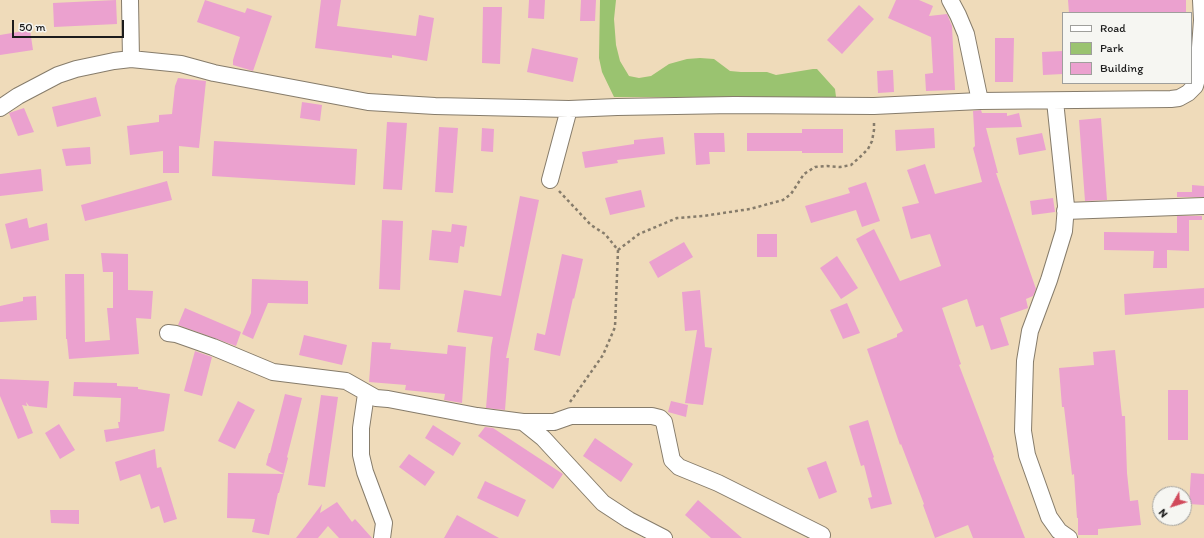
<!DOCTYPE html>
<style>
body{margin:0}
#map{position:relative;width:1204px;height:538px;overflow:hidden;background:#efdbba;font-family:Itim,sans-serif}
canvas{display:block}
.legend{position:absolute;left:1062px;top:12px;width:130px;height:72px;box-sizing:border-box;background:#f6f6f2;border:1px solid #9f9f9c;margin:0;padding:5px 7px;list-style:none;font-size:12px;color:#1c1c1c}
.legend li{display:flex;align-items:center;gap:8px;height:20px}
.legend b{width:20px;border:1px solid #9f9f9c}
.north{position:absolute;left:1152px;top:486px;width:40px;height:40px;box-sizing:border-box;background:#f6f6f2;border:1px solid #9f9f9c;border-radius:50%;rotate:231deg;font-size:11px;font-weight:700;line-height:16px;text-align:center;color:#1c1c1c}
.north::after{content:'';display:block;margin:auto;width:14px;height:18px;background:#d1495b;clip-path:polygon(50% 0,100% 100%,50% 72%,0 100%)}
.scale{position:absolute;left:12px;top:20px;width:112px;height:18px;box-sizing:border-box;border:2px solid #1c1c1c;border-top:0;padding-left:5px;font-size:12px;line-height:14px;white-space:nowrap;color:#1c1c1c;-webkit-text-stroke:3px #f6f6f2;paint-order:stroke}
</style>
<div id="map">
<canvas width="1204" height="538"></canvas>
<ul class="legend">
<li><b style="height:5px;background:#fff"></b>Road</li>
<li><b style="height:11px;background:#9ac370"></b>Park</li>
<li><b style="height:11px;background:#eba1cf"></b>Building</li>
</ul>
<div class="north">N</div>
<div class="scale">50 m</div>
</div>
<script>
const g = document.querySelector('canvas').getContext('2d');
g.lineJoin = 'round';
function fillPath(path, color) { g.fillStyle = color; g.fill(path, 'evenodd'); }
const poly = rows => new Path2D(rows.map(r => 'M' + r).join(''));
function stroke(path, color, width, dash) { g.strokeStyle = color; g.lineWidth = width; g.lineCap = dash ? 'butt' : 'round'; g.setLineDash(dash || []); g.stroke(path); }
const green = poly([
 [600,0,616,0,614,19,616,45,620,61,629,76,639,78,651,76,669,64,687,59,700,58,714,59,730,71,741,72,767,72,776,75,813,69,817,69,835,89,836,97,614,97,602,72,599,58]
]);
const building = poly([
 [116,0,117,24,54,27,53,3],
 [205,0,245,13,247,8,272,16,253,71,233,65,233,60,240,37,197,22],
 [321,0,341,0,337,26,416,36,419,15,434,18,427,61,392,55,392,58,315,48],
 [529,0,545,0,544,19,528,18],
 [581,0,596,0,595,21,580,21],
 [896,0,919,0,933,6,929,16,947,14,952,26,955,90,926,91,925,74,933,73,931,37,888,18],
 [1068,0,1186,0,1186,13,1069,13],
 [859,5,874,19,842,54,827,40],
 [483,7,502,7,500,64,482,63],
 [30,30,33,50,0,55,0,35],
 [995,38,1014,38,1013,82,995,82],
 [532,48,578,58,573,82,527,72],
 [1063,51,1063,74,1043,75,1042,52],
 [893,70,894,92,878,93,877,71],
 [178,78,206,81,199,148,179,146,179,173,163,173,163,151,130,155,127,126,159,122,159,115,172,114,175,86],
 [96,97,101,116,57,127,52,107],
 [302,102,322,105,320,121,300,118],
 [24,108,34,132,18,136,9,113],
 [981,110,982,113,1007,113,1007,116,1019,113,1022,127,986,128,998,173,996,173,1036,289,1033,296,1026,299,1028,308,1000,318,1009,345,991,350,983,325,976,327,967,299,942,308,961,364,959,365,994,457,993,458,1025,538,973,538,968,525,935,538,923,505,924,504,901,444,900,445,867,349,897,337,897,334,903,331,856,239,874,229,900,281,941,266,930,234,911,239,902,207,919,203,907,170,925,164,935,194,982,182,973,148,975,146,973,111],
 [1101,118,1107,200,1085,201,1079,120],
 [387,122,407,123,402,190,383,189],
 [439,127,458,128,453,193,435,192],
 [482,128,494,129,493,152,481,151],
 [934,128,935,148,896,151,895,130],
 [802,129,843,129,843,153,802,153,802,151,747,151,747,133,802,133],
 [694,133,724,133,725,152,709,152,710,164,696,165],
 [1042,133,1046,150,1019,155,1016,138],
 [663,137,665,154,617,160,618,163,585,168,582,152,634,144,634,140],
 [214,141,357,149,355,185,212,176],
 [90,147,91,164,66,166,62,149],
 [41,169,43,191,0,196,0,174],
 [167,181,172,200,85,221,81,205],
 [866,182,880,221,862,227,856,210,811,223,805,206,850,193,848,188],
 [1192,185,1204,186,1204,197,1177,197,1177,192,1192,192],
 [641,190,645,207,610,215,605,198],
 [520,196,539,200,506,358,509,358,505,410,486,408,491,347,493,337,457,332,464,290,501,296],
 [1053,198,1055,212,1032,215,1030,201],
 [1177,216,1202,216,1202,220,1189,220,1189,251,1167,250,1167,268,1153,268,1154,251,1104,250,1104,232,1177,233],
 [27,218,29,228,47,223,49,240,11,249,5,224],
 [382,220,403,221,400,290,379,289],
 [452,224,467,226,464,247,460,246,458,263,429,260,432,230,451,232],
 [757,234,777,234,777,257,757,257],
 [684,242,693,257,658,278,649,262],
 [101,253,128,254,128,290,153,291,151,319,136,318,139,354,69,359,67,339,66,339,65,274,84,274,85,342,110,340,107,308,113,308,113,272,103,272],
 [562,254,583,259,574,299,573,298,560,356,534,350,537,333,545,335],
 [837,256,858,288,841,299,820,268],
 [252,279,308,281,308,304,268,303,253,339,242,334,251,313],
 [1204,288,1204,308,1125,315,1124,294],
 [700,290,705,347,712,348,703,405,685,403,697,330,685,331,682,292],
 [36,296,37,320,0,322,0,306,23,301,23,297],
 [847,303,860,333,843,339,830,310],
 [185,308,241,332,236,346,178,325],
 [304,335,347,345,342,365,299,355],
 [372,342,391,343,390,349,447,354,448,345,466,347,462,403,444,400,445,394,405,390,406,385,369,382],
 [1115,350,1122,416,1125,416,1127,473,1130,501,1138,500,1141,525,1098,529,1098,535,1078,535,1078,518,1077,518,1074,474,1072,475,1064,407,1062,407,1059,368,1094,365,1093,352],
 [195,351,212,357,202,396,184,391],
 [0,379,49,381,47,408,29,406,26,402,27,406,22,405,33,433,18,439,0,396],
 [74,382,117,383,117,386,138,387,138,389,170,394,164,431,106,442,104,430,119,428,118,422,120,422,121,398,73,396],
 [1168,390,1188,390,1188,440,1168,440],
 [285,394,302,398,287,457,288,458,279,493,278,493,269,535,252,532,255,519,227,518,228,473,284,474,266,465,269,453,270,453],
 [321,395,338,397,325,487,308,485],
 [238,401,255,410,235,449,218,441],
 [671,401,688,405,686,417,668,412],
 [868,420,892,504,871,509,868,498,872,497,864,465,861,466,849,426],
 [59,424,75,450,60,459,45,433],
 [433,425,461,443,453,456,425,438],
 [485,427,493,428,563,474,553,489,478,436],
 [595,438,633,464,621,482,583,456],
 [155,449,157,468,161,467,177,519,164,523,159,506,151,509,140,474,120,481,115,462],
 [409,454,435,472,425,486,399,467],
 [826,461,837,492,819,499,807,468],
 [1191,473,1204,474,1204,505,1189,504],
 [485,481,526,500,518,517,477,498],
 [698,500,742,538,711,538,685,515],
 [337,502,352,522,355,519,372,538,339,538,328,526,318,538,296,538,322,504,320,513],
 [50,510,79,510,79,524,51,523],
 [457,515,499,538,444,538]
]);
const path = poly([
 [559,191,591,225,605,234,618,250,615,327,603,355,570,402],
 [618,250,639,234,677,218,703,216,750,209,783,200,791,194,804,174,815,167,827,166,840,167,851,165,860,157,868,149,872,141,874,130,874,120]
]);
const minor = poly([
 [130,0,131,59],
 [950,0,958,15,966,34,980,101],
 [1055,101,1066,206,1064,231,1049,280,1030,331,1025,361,1023,431,1027,455,1049,517,1059,531,1069,538],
 [0,108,18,96,58,75,76,69,114,61,131,59,181,64,214,73,368,102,435,106,569,109,617,107,734,105,874,106,980,101,1171,99,1179,98,1188,93,1195,86,1198,75,1202,20,1201,0],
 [550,180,569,109],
 [1065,211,1204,206],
 [168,333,176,334,213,347,273,372,346,381,376,398,388,399,477,416,523,422,543,438,603,503,629,520,664,538],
 [366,394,361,428,361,455,365,472,384,523,382,538],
 [523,422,554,422,571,416,652,416,660,418,664,422,672,460,679,467,718,483,822,535]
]);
fillPath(green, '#9ac370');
fillPath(building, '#eba1cf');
stroke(minor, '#867c6b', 18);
stroke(path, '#867c6b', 2.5, [3, 3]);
stroke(minor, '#fff', 16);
</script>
